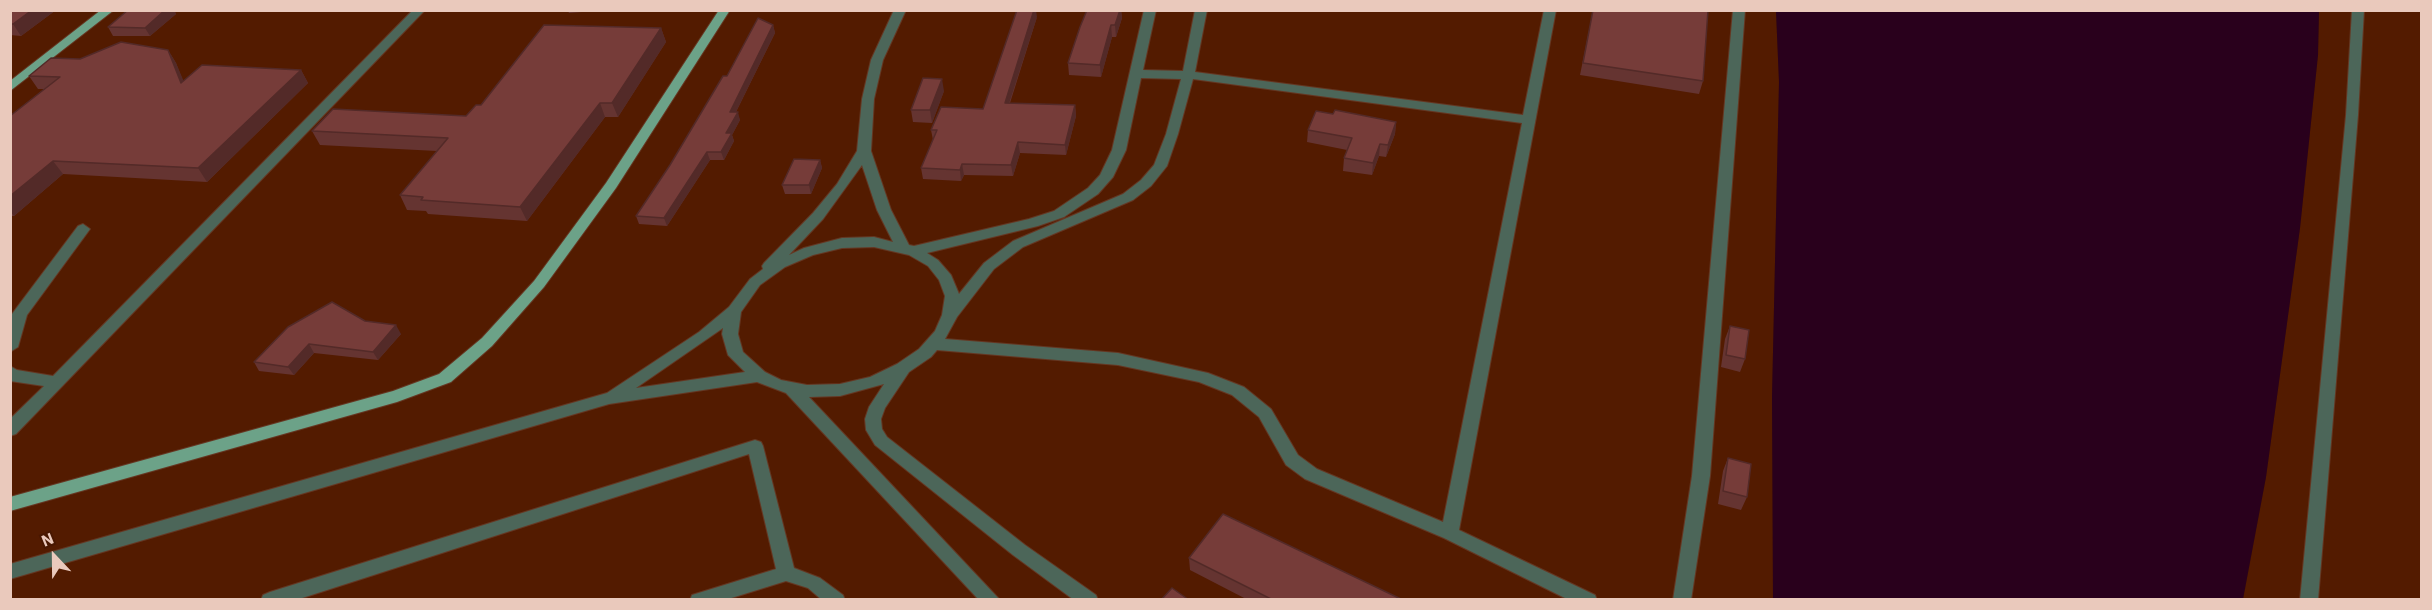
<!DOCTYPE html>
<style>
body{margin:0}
#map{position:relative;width:2432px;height:610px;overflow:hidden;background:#481700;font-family:"IBM Plex Sans",sans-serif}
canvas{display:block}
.frame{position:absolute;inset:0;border:12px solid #eac9bc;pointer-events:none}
.north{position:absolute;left:24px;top:526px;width:60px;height:60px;-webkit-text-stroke:4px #481700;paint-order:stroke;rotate:338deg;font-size:16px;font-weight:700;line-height:24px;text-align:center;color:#eac9bc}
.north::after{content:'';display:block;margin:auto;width:21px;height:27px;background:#eac9bc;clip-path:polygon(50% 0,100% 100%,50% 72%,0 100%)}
</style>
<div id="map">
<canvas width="2432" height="610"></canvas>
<div class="frame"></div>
<div class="north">N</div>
</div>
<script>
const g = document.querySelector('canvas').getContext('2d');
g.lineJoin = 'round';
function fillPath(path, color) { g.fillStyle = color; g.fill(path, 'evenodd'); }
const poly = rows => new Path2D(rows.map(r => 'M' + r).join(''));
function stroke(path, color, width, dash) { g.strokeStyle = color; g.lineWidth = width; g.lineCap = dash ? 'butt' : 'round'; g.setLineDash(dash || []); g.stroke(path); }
const built = poly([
 [10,11,1776,11,1779,82,1772,397,1773,599,11,599],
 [2319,11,2421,11,2421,599,2243,600,2266,477,2300,228,2318,55]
]);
const water = poly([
 [1776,11,2319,11,2318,55,2300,228,2266,477,2243,599,1773,599,1772,397,1779,82]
]);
const minor = poly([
 [413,10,425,10,16,434,10,436,10,419,44,386,10,381,10,366,17,370,53,376,413,10],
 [894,10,906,10,883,60,874,99,871,151,891,210,909,245,914,246,1029,219,1054,211,1088,188,1100,175,1112,150,1144,10,1156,10,1143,70,1183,71,1195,10,1207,10,1195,72,1523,115,1544,10,1556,10,1459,530,1595,595,1597,600,1569,600,1444,538,1305,479,1286,465,1259,417,1232,395,1199,382,1118,365,937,350,931,357,909,372,885,408,881,419,882,429,887,437,1025,545,1096,595,1098,600,1074,600,1013,555,875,445,866,430,865,419,869,407,884,384,840,396,809,397,1000,600,979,600,786,393,757,382,609,404,10,579,10,564,607,393,699,332,729,307,750,279,763,269,762,266,764,263,813,213,837,184,857,151,862,99,871,60,894,10],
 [1141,78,1181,79,1166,134,1154,165,1141,180,1123,194,1013,241,984,263,959,294,951,275,938,260,927,253,1038,226,1064,217,1098,194,1113,177,1126,150,1141,78],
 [1193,79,1522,123,1443,522,1317,469,1298,455,1271,409,1244,387,1208,373,1118,353,945,339,957,317,994,269,1023,247,1133,200,1151,186,1167,166,1178,134,1193,79],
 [862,165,877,210,893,242,874,237,842,238,804,248,789,255,823,219,862,165],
 [874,247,909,255,928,266,939,280,945,296,942,315,935,331,919,349,897,364,870,377,840,384,807,385,781,380,765,372,743,352,738,334,741,312,760,285,785,267,813,255,842,248,874,247],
 [723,328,722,334,728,355,745,372,636,388,723,328],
 [1733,10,1745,10,1710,476,1691,600,1673,600,1692,476,1733,10],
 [2352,10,2364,10,2358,115,2318,600,2300,600,2346,115,2352,10],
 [83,224,90,229,27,315,18,347,10,352,12,314,78,226,83,224],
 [755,440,761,442,763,446,794,568,820,578,843,595,845,600,822,600,808,588,786,581,725,600,690,600,692,595,776,569,749,454,296,600,261,600,263,595,270,592,755,440]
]);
const major = poly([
 [101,10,114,10,10,91,10,81,101,10],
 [719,10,730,10,616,188,544,287,492,346,451,382,397,402,10,511,10,497,393,391,439,374,482,338,534,281,606,183,719,10]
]);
const wall = poly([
 [10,10,56,10,21,36,10,35],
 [128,10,174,10,176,14,150,36,113,36,108,27],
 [608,10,569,13,568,11,561,10],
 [1087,10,1121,10,1122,18,1116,37,1112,37,1101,77,1069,75,1068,63],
 [1593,10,1703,81,1699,94,1580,75],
 [1037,17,1010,103,1075,105,1076,116,1066,155,1020,153,1013,176,964,175,961,181,923,179,921,168,933,140,931,130,983,109],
 [773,25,775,33,736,112,740,120,732,135,734,141,724,160,710,160,667,226,639,224,636,216,670,165],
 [661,28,666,42,618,117,605,117,527,221,428,214,426,211,407,210,400,195,437,151,320,145,312,131,466,116,481,105],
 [168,50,176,63,183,81,301,70,308,83,207,182,63,174,14,216,10,216,10,116,44,89,38,89,29,76,80,59],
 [944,91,932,123,913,122,911,110],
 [1333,114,1396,122,1395,134,1386,157,1379,156,1372,175,1343,171,1344,158,1347,150,1307,142,1308,130],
 [820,160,822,168,811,194,785,194,782,185],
 [365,321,401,334,378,360,314,353,294,375,259,371,254,362],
 [1730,326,1745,359,1740,372,1721,367,1725,339],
 [1728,458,1747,497,1741,510,1718,504,1723,471],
 [1189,558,1403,600,1248,600,1190,570]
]);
const shadedWall = poly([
 [32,10,56,10,21,36,13,24],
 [165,10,174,10,176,14,150,36,145,28],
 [1034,10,1036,10,1037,17,1006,113,1005,103],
 [1120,10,1121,10,1122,18,1116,37,1115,25],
 [773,25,775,33,732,120,730,112],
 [1111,25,1112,37,1101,77,1100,65],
 [661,28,666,42,618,117,612,103],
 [168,50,176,63,190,96,181,83],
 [301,70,308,83,207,182,198,168],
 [942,79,944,91,932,123,930,110],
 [600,103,605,117,527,221,520,207],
 [1075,105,1076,116,1066,155,1065,145],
 [738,112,740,120,732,135,734,141,724,160,721,152,726,133],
 [1396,122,1395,134,1386,157,1388,145],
 [1018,142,1020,153,1013,176,1011,165],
 [1380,144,1379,156,1372,175,1373,163],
 [707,152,710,160,667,226,664,218],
 [820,160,822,168,811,194,809,185],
 [53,161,63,174,14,216,10,211,10,196],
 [962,164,964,175,961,181,960,170],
 [396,325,401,334,378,360,373,352],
 [309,344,314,353,294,375,288,367]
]);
const building = poly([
 [10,10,32,10,13,24,10,24,10,10],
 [128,10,165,10,145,28,108,27,128,10],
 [1017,10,1034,10,1005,103,1075,105,1065,145,1018,142,1011,165,962,164,960,170,921,168,937,130,931,130,941,107,983,109,1017,10],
 [1087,10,1120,10,1115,25,1111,25,1100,65,1068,63,1080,27,1087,10],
 [1593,10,1708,10,1703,81,1583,63,1593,10],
 [758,18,773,25,730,112,738,112,726,133,732,133,721,152,707,152,664,218,636,216,670,165,723,76,727,76,758,18],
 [544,25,661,28,612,103,600,103,520,207,421,200,423,197,400,195,448,138,312,131,333,109,466,116,476,105,481,105,544,25],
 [121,42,168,50,181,83,202,65,301,70,198,168,53,161,10,196,10,116,60,77,29,76,51,58,80,59,121,42],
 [923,78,942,79,930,110,911,110,923,78],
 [1335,110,1396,122,1388,145,1380,144,1373,163,1344,158,1352,138,1308,130,1316,111,1333,114,1335,110],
 [794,159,820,160,809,185,782,185,794,159],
 [332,302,365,321,396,325,373,352,309,344,288,367,254,362,288,327,332,302],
 [1730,326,1749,330,1745,359,1726,355,1730,326],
 [1728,458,1751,464,1747,497,1723,491,1728,458],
 [1223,514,1403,600,1273,600,1189,558,1223,514],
 [1172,588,1189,600,1161,600,1172,588]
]);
fillPath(built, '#531b00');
fillPath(water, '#29001c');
stroke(minor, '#653722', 2);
stroke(major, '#653722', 2);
fillPath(minor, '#4c6659');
fillPath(major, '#6ca288');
fillPath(wall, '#653431');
fillPath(shadedWall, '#532a28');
fillPath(building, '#763c39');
stroke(building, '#532a28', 1.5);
</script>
